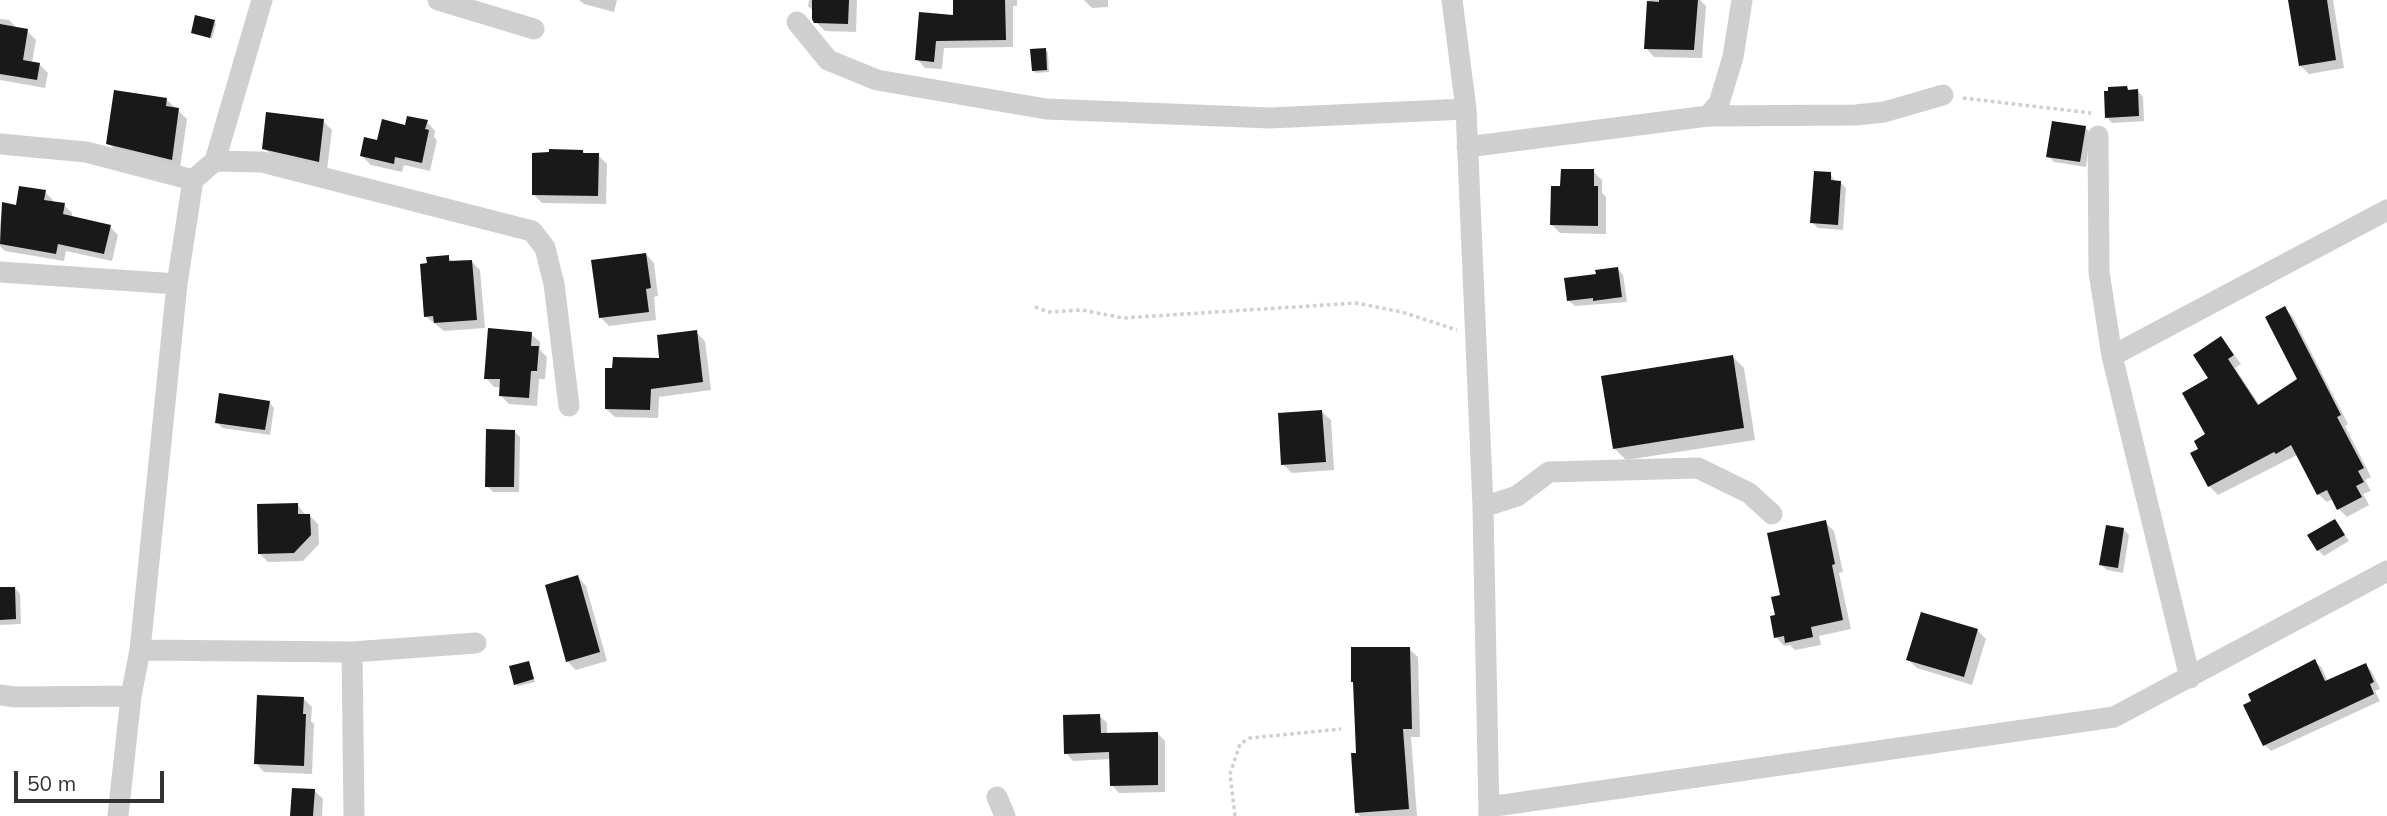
<!DOCTYPE html>
<style>
body{margin:0}
#map{position:relative;width:2387px;height:816px;overflow:hidden;background:#fff;font-family:Mulish,sans-serif}
canvas{display:block}
.scale{position:absolute;left:14px;top:771px;width:150px;height:32px;box-sizing:border-box;border:4px solid #323232;border-top:0;padding-left:9px;font-size:21px;line-height:24px;white-space:nowrap;color:#323232;-webkit-text-stroke:5px #fff;paint-order:stroke}
</style>
<div id="map">
<canvas width="2387" height="816"></canvas>
<div class="scale">50 m</div>
</div>
<script>
const g = document.querySelector('canvas').getContext('2d');
g.lineJoin = 'round';
function fillPath(path, color) { g.fillStyle = color; g.fill(path, 'evenodd'); }
const poly = rows => new Path2D(rows.map(r => 'M' + r).join(''));
function stroke(path, color, width, dash) { g.strokeStyle = color; g.lineWidth = width; g.lineCap = dash ? 'butt' : 'round'; g.setLineDash(dash || []); g.stroke(path); }
const shadow = poly([
 [579,0,617,0,614,12,584,4],
 [809,0,857,0,856,32,825,31,813,19,814,11,808,6],
 [954,0,1017,0,1017,6,1013,6,1013,47,944,48,942,69,925,68,917,59,955,17],
 [1084,0,1108,0,1108,7,1092,8],
 [1649,0,1700,0,1706,6,1702,58,1654,57,1646,48],
 [2290,0,2333,0,2344,68,2309,74,2300,65],
 [0,19,9,20,18,29,27,31,36,40,32,63,39,64,48,73,45,88,0,80],
 [214,22,216,24,212,39,193,32],
 [1045,50,1048,52,1049,72,1036,73,1033,71],
 [2127,88,2130,91,2138,91,2143,97,2144,121,2112,123,2107,117],
 [167,100,187,119,180,168,117,152,108,143],
 [323,121,332,130,327,170,273,157,264,148],
 [427,122,435,131,434,137,437,140,430,171,404,165,402,172,371,165,362,156,378,142,406,127],
 [2085,127,2090,133,2086,167,2054,162,2048,156],
 [583,151,586,155,598,155,607,164,606,204,542,203,534,195],
 [1593,171,1602,180,1602,193,1606,197,1606,234,1560,233,1552,225,1562,187],
 [1830,174,1836,182,1841,183,1846,188,1843,230,1818,228,1812,222],
 [45,192,53,200,53,203,64,205,72,213,72,218,110,227,118,235,112,261,66,251,64,261,5,251,0,246,0,224,3,204,17,207],
 [646,254,654,263,658,296,654,297,656,320,609,326,600,317],
 [448,257,454,263,471,261,480,270,485,328,444,331,425,316],
 [1618,269,1623,275,1627,302,1575,306,1569,301,1598,275],
 [2285,308,2293,317,2348,424,2345,426,2371,477,2365,480,2371,491,2363,494,2369,505,2347,517,2339,509,2333,499,2327,502,2318,494,2297,455,2218,495,2209,486,2208,435,2211,379,2221,338,2241,364,2235,368,2260,406,2299,380],
 [696,332,705,341,711,390,659,397,658,418,615,417,606,409],
 [531,334,540,342,540,350,547,357,545,379,539,379,537,406,509,404,501,396,501,387,494,387,486,378],
 [1732,356,1744,368,1755,440,1626,460,1614,448],
 [269,402,274,408,270,435,222,428,217,422],
 [1322,412,1331,420,1334,470,1292,473,1283,464],
 [514,431,520,437,519,492,493,492,487,486],
 [297,504,306,516,310,516,318,524,319,544,303,561,268,562,260,554],
 [2335,521,2349,541,2324,556,2318,550],
 [1825,522,1834,531,1843,572,1839,573,1851,629,1819,636,1821,645,1795,650,1790,645,1784,646,1776,637,1777,616,1783,597],
 [2124,530,2129,535,2123,573,2107,570,2101,565],
 [578,577,586,586,607,661,576,670,567,661],
 [15,588,20,594,21,624,0,625,0,589],
 [1977,630,1986,639,1972,685,1917,668,1908,660],
 [1409,649,1418,657,1420,737,1411,737,1417,816,1360,816,1356,812,1357,754],
 [2315,661,2322,668,2328,682,2366,665,2372,672,2380,689,2375,691,2380,701,2271,751,2264,744],
 [529,663,535,682,518,686,516,684],
 [303,698,312,707,311,721,314,724,312,774,264,772,256,763],
 [1099,715,1107,723,1107,734,1157,733,1165,741,1165,792,1119,793,1112,785,1111,759,1073,761,1066,753],
 [314,790,323,799,322,816,292,816]
]);
const building = poly([
 [812,0,849,0,848,24,814,23,812,19],
 [953,0,1005,0,1006,40,936,41,934,62,915,60,919,12,953,15],
 [1659,0,1698,0,1694,50,1644,49,1647,1,1659,2],
 [2288,0,2327,0,2336,60,2299,66],
 [195,15,215,20,210,38,191,33],
 [0,24,28,29,23,60,40,63,37,80,0,74],
 [1046,48,1047,70,1032,71,1030,49],
 [2127,86,2128,90,2138,89,2139,116,2105,118,2104,91,2108,91,2108,87],
 [114,90,167,98,166,106,179,108,172,160,106,144],
 [266,112,324,119,319,162,262,149],
 [407,116,428,120,425,129,429,130,422,163,395,157,394,164,360,156,364,137,377,140,382,119,405,125],
 [2052,121,2086,126,2080,162,2046,157],
 [549,149,583,150,583,153,599,153,598,196,532,195,532,153,549,152],
 [1561,169,1594,169,1594,186,1598,186,1598,226,1550,225,1551,186,1560,186],
 [1814,171,1831,172,1831,180,1841,181,1838,225,1810,223],
 [19,186,46,190,44,200,65,203,63,214,111,225,104,254,58,244,56,254,0,244,2,202,16,205],
 [646,253,651,288,646,289,649,312,599,318,591,260],
 [449,255,449,261,472,260,477,320,434,323,433,316,424,317,420,264,427,263,426,257],
 [1618,267,1622,297,1593,301,1593,298,1567,301,1564,278,1596,274,1595,270],
 [2285,306,2341,415,2337,417,2364,468,2358,471,2364,482,2356,486,2362,497,2337,510,2327,490,2317,495,2291,445,2276,454,2274,452,2208,487,2190,453,2198,449,2194,441,2205,434,2182,393,2208,378,2193,355,2221,336,2234,355,2228,359,2258,405,2297,379,2265,317],
 [488,328,532,332,531,346,539,346,537,371,531,371,529,398,499,396,500,379,484,379],
 [697,330,703,382,651,389,650,410,605,409,605,368,612,368,613,357,659,358,657,335],
 [1733,355,1744,428,1613,449,1601,376],
 [219,393,270,401,265,430,215,423],
 [1322,410,1326,462,1281,465,1278,413],
 [486,429,515,430,514,487,485,487],
 [298,503,298,514,310,514,311,535,294,553,258,554,257,504],
 [2335,519,2345,535,2317,551,2307,535],
 [1826,520,1835,564,1832,565,1843,620,1811,627,1813,637,1785,643,1784,636,1774,638,1770,616,1775,615,1771,597,1780,595,1767,533],
 [2106,525,2124,528,2118,568,2099,565],
 [578,575,600,652,566,662,545,585],
 [0,587,15,587,16,619,0,620],
 [1921,612,1978,629,1964,677,1906,660],
 [1351,647,1410,647,1412,729,1403,729,1409,809,1355,813,1351,753,1356,753,1353,682,1351,682],
 [2315,659,2325,681,2366,663,2374,682,2370,684,2374,694,2263,746,2243,705,2251,701,2248,694],
 [529,661,534,679,514,685,509,666],
 [257,695,304,697,303,714,306,714,304,766,254,764],
 [1100,714,1101,733,1158,732,1158,785,1110,786,1109,752,1064,754,1063,715],
 [292,788,315,789,313,816,290,816]
]);
const path = poly([
 [1963,98,2091,113],
 [1035,307,1049,312,1082,310,1123,318,1356,303,1402,312,1457,330],
 [1235,816,1230,774,1240,744,1250,738,1341,729]
]);
const minor = poly([
 [438,0,534,29],
 [1452,0,1466,109,1483,507,1489,816],
 [797,22,828,60,877,80,1046,109,1270,118,1466,109],
 [1708,116,1856,115,1884,112,1943,95],
 [2098,136,2099,272,2112,356,2190,678],
 [0,144,86,152,193,180],
 [1467,147,1708,116,1719,103,1733,57,1742,0],
 [215,161,262,162,532,231,545,248,554,284,569,406],
 [0,272,177,284],
 [2112,356,2387,210],
 [1483,507,1517,496,1549,472,1698,468,1749,493,1772,514],
 [140,650,352,652,476,643],
 [352,652,354,816],
 [0,695,15,697,131,696],
 [997,797,1005,816],
 [1489,807,2114,717,2387,571],
 [118,816,131,696,140,650,177,284,193,180,215,161,262,0]
]);
fillPath(shadow, '#0003');
fillPath(building, '#191919');
stroke(path, '#cfcfcf', 3.5, [3.5, 3.5]);
stroke(minor, '#cfcfcf', 21);
</script>
